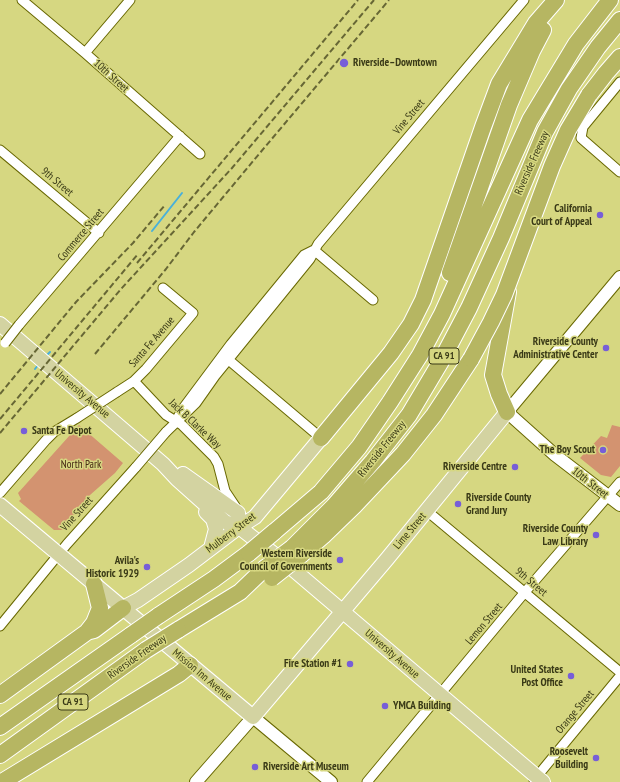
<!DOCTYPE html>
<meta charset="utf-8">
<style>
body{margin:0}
canvas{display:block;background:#d6d781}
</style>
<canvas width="620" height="782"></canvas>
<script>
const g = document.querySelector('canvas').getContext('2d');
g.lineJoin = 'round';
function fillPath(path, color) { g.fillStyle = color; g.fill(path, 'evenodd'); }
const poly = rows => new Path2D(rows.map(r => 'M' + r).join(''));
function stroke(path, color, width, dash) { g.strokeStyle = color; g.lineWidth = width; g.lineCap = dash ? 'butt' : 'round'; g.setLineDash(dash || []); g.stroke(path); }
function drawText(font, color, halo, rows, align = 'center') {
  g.font = font + ' "PT Sans Narrow",sans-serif'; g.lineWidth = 3; g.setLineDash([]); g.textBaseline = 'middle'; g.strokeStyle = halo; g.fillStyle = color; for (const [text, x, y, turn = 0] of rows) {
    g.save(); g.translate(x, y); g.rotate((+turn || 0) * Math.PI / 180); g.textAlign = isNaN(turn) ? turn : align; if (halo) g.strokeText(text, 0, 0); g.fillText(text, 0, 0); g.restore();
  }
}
const green = poly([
 [79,425,123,463,115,473,90,495,62,530,54,530,19,501,21,499,18,493],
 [612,425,620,427,620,466,611,477,601,475,580,458,601,436,607,438]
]);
const stream = poly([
 [152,231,182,193],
 [45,357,50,352],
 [35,369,38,365]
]);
const street = poly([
 [22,0,85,53,200,154],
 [85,53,130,0],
 [620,82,583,127,581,138,620,172],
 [0,150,99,233],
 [314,250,373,300],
 [19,325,180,136],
 [224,356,321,438],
 [134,381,166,415,182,425,214,457,218,464,225,491,235,506],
 [117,392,134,381,146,369,193,313,163,288],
 [178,417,184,407,231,344,304,255,314,250],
 [166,432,196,403,215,376,310,259,318,244,524,0],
 [0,493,46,440,54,432,77,418],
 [427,511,620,672],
 [0,626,67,544,136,467],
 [534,780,620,676],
 [367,782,525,592,620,482]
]);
const secondary = poly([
 [620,277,507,412,555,455,620,505],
 [196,782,253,717,331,782]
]);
const primary = poly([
 [0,324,163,464,177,479,225,522,239,527,288,565,543,782],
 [183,474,238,513,239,527],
 [0,505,253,717,387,559,507,412],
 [206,512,213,519,216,529,211,548],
 [123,608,138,600,189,565,239,527,255,517,321,438]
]);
const highway = poly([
 [589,95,606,73,620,57],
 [450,273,509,105,532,51,543,30],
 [507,412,499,394,493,375,508,292],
 [321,438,391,353,411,324,423,300,483,127,499,84,536,23,556,0],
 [274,532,321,492,359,447,390,402,420,355,442,314,530,120,576,44,610,0],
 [292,548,334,506,373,461,409,415,440,363,469,308,501,238,545,132,569,89,598,47,620,20],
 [301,555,323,536,354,506,403,454,434,415,471,359],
 [158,616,214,579,249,553],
 [178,630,240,592,264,569],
 [90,631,94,630,123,608],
 [0,695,87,632,94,623,100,608,94,584],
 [0,727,131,635],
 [0,755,146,650],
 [2,782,179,674,190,665]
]);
const rail = poly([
 [137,263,358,0],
 [95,354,166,269,194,232,254,160,389,0],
 [0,394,76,302,133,243,165,205],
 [0,419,138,254],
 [0,433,121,289,232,168,374,0]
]);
const streetBridge = poly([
 [5,343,19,325],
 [77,418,117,392],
 [136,467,166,432]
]);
const highwayBridge = poly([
 [471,359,491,322,504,295,552,166,568,130,589,95],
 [249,553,274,532],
 [264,569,292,548],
 [272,578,301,555],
 [131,635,158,616],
 [146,650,178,630]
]);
const markers = [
 [344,63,5,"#775ed8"],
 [600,215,4,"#775ed8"],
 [606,348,4,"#775ed8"],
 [24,431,4,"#775ed8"],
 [603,450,4,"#775ed8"],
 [515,467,4,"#775ed8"],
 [458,504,4,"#775ed8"],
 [596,535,4,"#775ed8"],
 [340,560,4,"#775ed8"],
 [147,567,4,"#775ed8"],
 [350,664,4,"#775ed8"],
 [571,676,4,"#775ed8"],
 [385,706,4,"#775ed8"],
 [596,758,4,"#775ed8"],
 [255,767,4,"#775ed8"]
];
const shields = [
 [444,356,30],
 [73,702,30]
];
const shieldNames = [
 ["CA 91",444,356],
 ["CA 91",73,702]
];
const poiNames = [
 ["Riverside–Downtown",353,63,"left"],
 ["California",592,209],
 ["Court of Appeal",592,222],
 ["Riverside County",598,342],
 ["Administrative Center",598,355],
 ["Santa Fe Depot",32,431,"left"],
 ["The Boy Scout",595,450],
 ["Riverside Centre",507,467],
 ["Riverside County",466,498,"left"],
 ["Grand Jury",466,511,"left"],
 ["Riverside County",588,529],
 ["Law Library",588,542],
 ["Western Riverside",332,554],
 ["Council of Governments",332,567],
 ["Avila's",139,561],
 ["Historic 1929",139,574],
 ["Fire Station #1",342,664],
 ["United States",563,670],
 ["Post Office",563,683],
 ["YMCA Building",393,706,"left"],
 ["Roosevelt",588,752],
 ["Building",588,765],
 ["Riverside Art Museum",263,767,"left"]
];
const streetNames = [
 ["10th Street",111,76,42],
 ["Vine Street",409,117,-50],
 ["Riverside Freeway",532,163,-66],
 ["9th Street",57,182,40],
 ["Commerce Street",81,235,-50],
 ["Santa Fe Avenue",152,342,-49],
 ["University Avenue",82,394,40],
 ["Jack B Clarke Way",195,424,43],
 ["Riverside Freeway",382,449,-51],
 ["10th Street",590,483,38],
 ["Vine Street",77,514,-48],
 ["Lime Street",410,531,-50],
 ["Mulberry Street",231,533,-37],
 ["9th Street",531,582,40],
 ["Lemon Street",484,624,-50],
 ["University Avenue",392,654,41],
 ["Riverside Freeway",137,657,-35],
 ["Mission Inn Avenue",202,675,40],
 ["Orange Street",575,712,-50]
];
const parkNames = [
 ["North Park",81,465]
];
fillPath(green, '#d39370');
stroke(stream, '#49b0da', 2);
stroke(street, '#696802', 11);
stroke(secondary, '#696802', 14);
stroke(primary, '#fff', 16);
stroke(highway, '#fff', 18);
stroke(street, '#fff', 9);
stroke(secondary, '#fff', 12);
stroke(primary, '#d3d3a1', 14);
stroke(highway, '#b6b662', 16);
stroke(rail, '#676735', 2, [6, 3]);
stroke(streetBridge, '#696802', 11, []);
stroke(highwayBridge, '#fff', 18, []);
stroke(streetBridge, '#fff', 9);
stroke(highwayBridge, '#b6b662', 16);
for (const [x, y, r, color] of markers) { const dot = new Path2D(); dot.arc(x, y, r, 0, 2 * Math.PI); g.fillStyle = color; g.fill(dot); stroke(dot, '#d6d781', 1.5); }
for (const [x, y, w] of shields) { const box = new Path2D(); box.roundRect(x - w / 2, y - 8, w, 16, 3); g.fillStyle = '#d6d781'; g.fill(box); stroke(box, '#3a3a17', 1); }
drawText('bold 10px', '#3a3a17', null, shieldNames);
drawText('bold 11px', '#3a3a17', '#d6d781', poiNames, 'right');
drawText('11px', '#3a3a17', '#d6d781', streetNames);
drawText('11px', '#442412', '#d6d781', parkNames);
</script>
